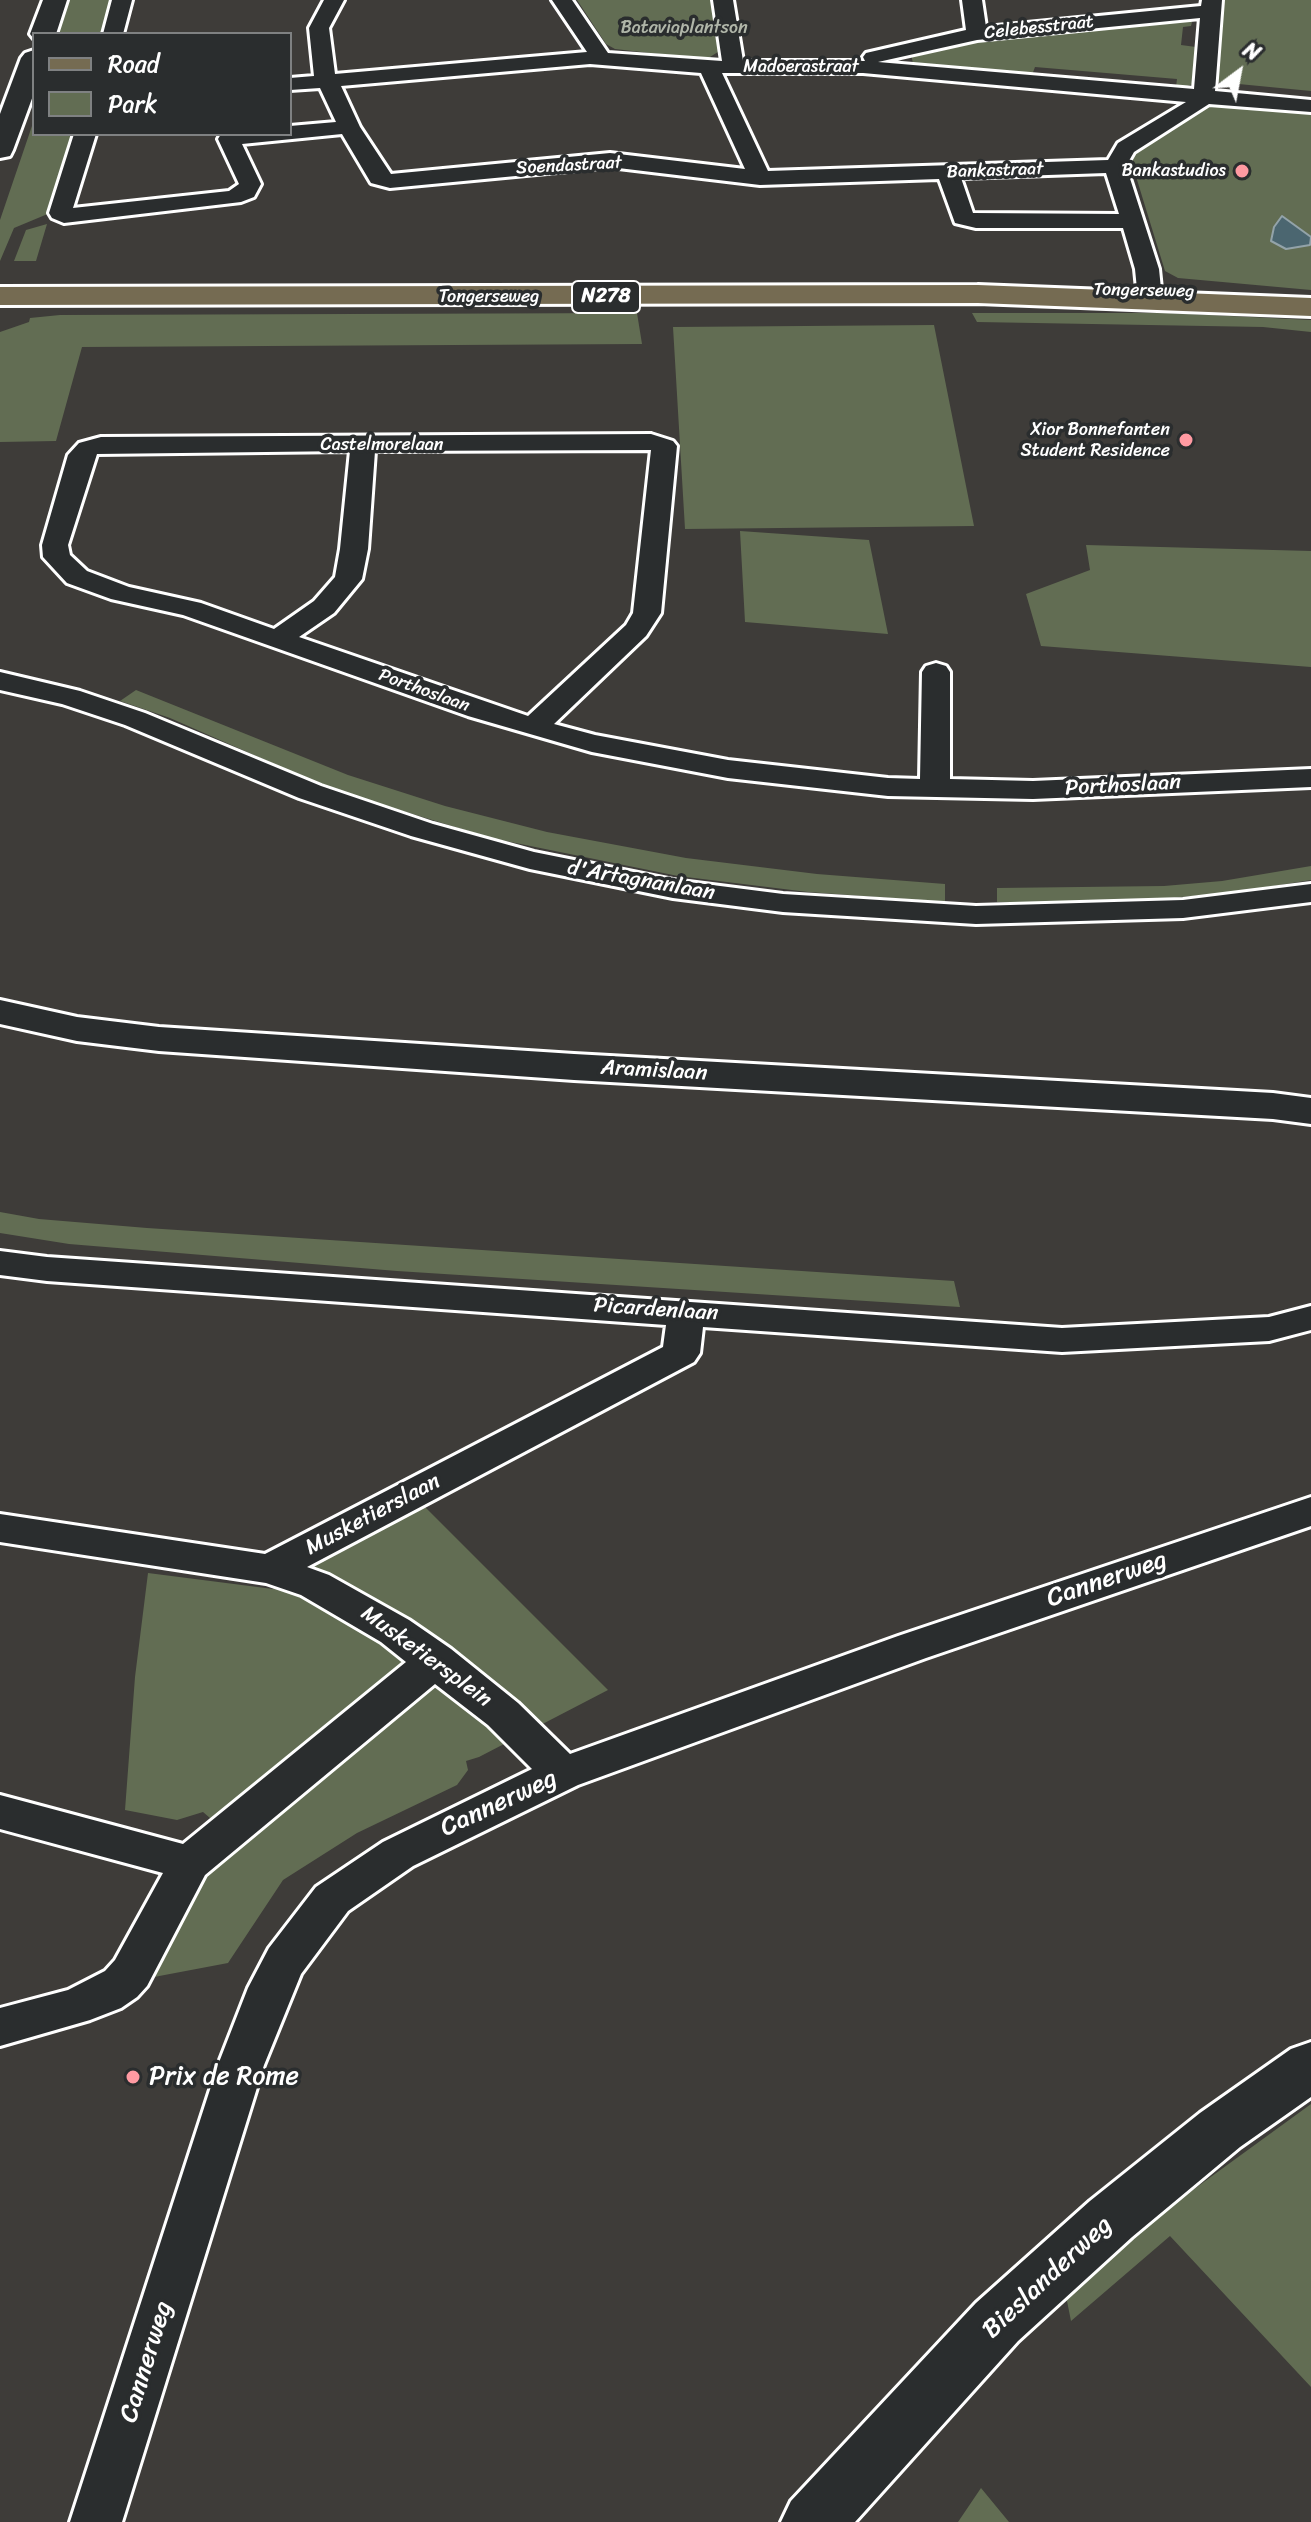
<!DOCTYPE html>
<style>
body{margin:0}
#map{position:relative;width:1311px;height:2522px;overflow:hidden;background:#3e3c39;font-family:Sriracha,sans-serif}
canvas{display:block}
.legend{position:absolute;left:32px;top:32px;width:260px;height:104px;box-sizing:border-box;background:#2a2d2e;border:2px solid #7f8182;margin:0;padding:10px 14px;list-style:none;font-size:24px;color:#fff}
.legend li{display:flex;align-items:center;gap:16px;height:40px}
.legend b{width:40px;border:2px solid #7f8182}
.north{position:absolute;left:1199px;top:32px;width:80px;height:80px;-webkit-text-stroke:6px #2a2d2e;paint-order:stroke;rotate:32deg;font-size:22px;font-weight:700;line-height:32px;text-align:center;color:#fff}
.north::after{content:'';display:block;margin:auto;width:28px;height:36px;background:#fff;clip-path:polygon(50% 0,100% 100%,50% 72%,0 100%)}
</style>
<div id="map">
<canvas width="1311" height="2522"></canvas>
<ul class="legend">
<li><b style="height:10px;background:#756b52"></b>Road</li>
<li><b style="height:22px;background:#626d53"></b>Park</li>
</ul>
<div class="north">N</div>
</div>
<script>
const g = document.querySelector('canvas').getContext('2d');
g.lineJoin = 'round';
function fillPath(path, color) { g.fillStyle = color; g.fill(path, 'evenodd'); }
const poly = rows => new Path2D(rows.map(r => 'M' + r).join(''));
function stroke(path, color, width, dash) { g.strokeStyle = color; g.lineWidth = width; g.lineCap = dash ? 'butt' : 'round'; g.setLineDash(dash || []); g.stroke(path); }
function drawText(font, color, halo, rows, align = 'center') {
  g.font = font + ' Sriracha,sans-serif'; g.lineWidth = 7; g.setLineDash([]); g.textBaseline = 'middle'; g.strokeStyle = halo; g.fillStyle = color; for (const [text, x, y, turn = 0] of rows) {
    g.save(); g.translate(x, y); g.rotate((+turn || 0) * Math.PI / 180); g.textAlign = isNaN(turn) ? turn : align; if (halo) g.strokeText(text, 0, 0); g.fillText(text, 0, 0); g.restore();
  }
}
const green = poly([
 [67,0,114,0,104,34,55,34],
 [577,0,712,0,721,50,710,57,694,58,615,49,606,44],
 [1220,0,1311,0,1311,91,1218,82],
 [1183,18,1192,22,1191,26,1183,27,1181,45,1196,47,1193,84,1184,87,1176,87,1177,79,1035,67,1032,75,913,64,911,53,970,40],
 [1216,100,1311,109,1311,290,1178,278,1165,271,1130,157,1138,148],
 [34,120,34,134,75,134,50,213,14,228,0,261,0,220],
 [47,224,36,261,14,261,26,230],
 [637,313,642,344,82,347,56,441,0,442,0,332,29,322,30,318,60,315],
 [972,313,1169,313,1311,320,1311,332,1263,327,977,322],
 [934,325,974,526,685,529,673,327],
 [740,531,869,540,888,634,745,622],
 [1086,545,1311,551,1311,667,1041,646,1026,594,1090,570],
 [136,690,348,775,445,806,547,832,686,858,817,874,945,884,945,902,808,892,678,876,491,838,331,789,170,718,120,701],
 [1311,866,1311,880,1230,893,1119,902,997,902,997,888,1164,886,1222,881],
 [0,1212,39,1219,147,1228,954,1281,960,1307,397,1271,69,1244,0,1233],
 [418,1500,608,1690,479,1757,466,1761,468,1770,457,1785,357,1833,283,1880,228,1963,154,1977,201,1882,238,1842,203,1812,177,1820,125,1810,135,1677,148,1573,273,1589,289,1566],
 [1311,2104,1311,2387,1170,2236,1071,2321,1065,2291,1153,2219],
 [981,2488,1009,2522,958,2522]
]);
const water = poly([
 [1282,216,1311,237,1310,245,1286,249,1271,241,1274,227,1282,216]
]);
const street = poly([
 [112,0,132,0,123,34,103,34,112,0],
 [324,0,344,0,329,28,335,74,587,52,552,0,572,0,608,53,722,61,713,0,733,0,743,61,865,61,863,57,866,53,966,30,962,0,982,0,986,27,1201,6,1202,0,1222,0,1215,91,1311,100,1311,112,1209,104,1134,152,1126,166,1159,269,1162,299,1158,304,1150,306,1142,304,1138,299,1135,269,1123,228,976,228,955,223,939,179,760,185,610,167,390,188,371,183,342,134,242,144,261,184,254,197,241,202,64,223,52,218,49,213,74,134,96,134,73,208,229,191,239,184,218,139,221,134,290,134,290,126,336,122,320,88,290,90,290,78,314,76,309,28,324,0],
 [1200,18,1194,89,878,62,977,40,1200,18],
 [590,64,701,73,745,169,610,153,391,174,360,127,341,86,590,64],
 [722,73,863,73,1186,102,1118,143,1108,160,768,171,722,73],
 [1106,173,1119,214,973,213,961,178,1106,173],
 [651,434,673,441,677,446,661,613,646,636,554,724,595,735,728,760,888,778,920,779,922,672,926,666,936,663,946,666,950,672,950,779,1033,781,1311,769,1311,787,1033,799,888,796,728,778,592,752,468,716,183,615,111,599,67,583,43,557,42,545,68,455,79,443,101,437,651,434],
 [651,450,633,613,626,625,528,716,299,637,334,613,362,579,368,549,375,451,651,450],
 [350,451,340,549,335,577,314,601,274,629,201,603,129,587,87,571,70,555,68,545,97,454,350,451],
 [0,672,80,691,145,713,321,786,433,824,534,852,673,880,783,894,976,906,1183,900,1311,884,1311,902,1183,918,976,924,783,912,673,898,530,869,411,836,299,798,125,725,62,704,0,690,0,672],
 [0,1251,47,1257,1062,1328,1269,1317,1311,1306,1311,1330,1269,1341,1062,1352,703,1327,700,1353,694,1362,307,1567,329,1575,409,1620,451,1649,518,1703,570,1754,898,1636,1311,1497,1311,1526,926,1658,578,1785,413,1866,348,1911,301,1974,264,2065,122,2522,70,2522,218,2065,248,1988,269,1948,316,1887,383,1842,532,1769,488,1725,435,1684,205,1875,147,1986,137,1997,121,2008,90,2020,0,2046,0,2008,68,1990,105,1971,115,1960,163,1873,0,1829,0,1795,183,1844,406,1662,381,1642,301,1595,266,1583,0,1542,0,1514,265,1554,663,1347,666,1325,47,1281,0,1275,0,1251]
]);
const secondary = poly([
 [43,0,67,0,56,34,34,34,34,39,30,34,43,0],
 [34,50,34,93,13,150,10,156,0,158,0,114,21,58,25,53,34,50],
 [0,1000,77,1017,159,1027,574,1054,1273,1093,1311,1098,1311,1124,1273,1119,574,1080,159,1051,77,1041,0,1024,0,1000],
 [1311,2042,1311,2097,1240,2147,1132,2237,1018,2341,855,2522,781,2522,791,2501,976,2303,1090,2201,1200,2113,1291,2049,1311,2042]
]);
const primary = poly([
 [978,285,1311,298,1311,316,978,303,0,305,0,287,978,285]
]);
const markers = [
 [1242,171,8,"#ff9aa2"],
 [1186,440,8,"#ff9aa2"],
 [133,2077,8,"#ff9aa2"]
];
const farParknames = [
 ["Bataviaplantson",684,28]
];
const farStreetnames = [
 ["Celebesstraat",1039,28,-6],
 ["Madoerastraat",801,67],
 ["Soendastraat",569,166,-3],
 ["Bankastraat",995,171,-2],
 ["Tongerseweg",1144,291,1],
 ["Tongerseweg",489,297],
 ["Castelmorelaan",382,445],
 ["Porthoslaan",424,691,20]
];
const farPoinames = [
 ["Bankastudios",1226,171],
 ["Xior Bonnefanten",1170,430],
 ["Student Residence",1170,451]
];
const shields = [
 [606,297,68]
];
const shieldNames = [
 ["N278",606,297]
];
const streetNames = [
 ["Porthoslaan",1123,786,-3],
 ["d'Artagnanlaan",641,881,10],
 ["Aramislaan",654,1071,3],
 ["Picardenlaan",656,1310,4],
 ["Musketierslaan",373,1515,-28],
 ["Musketiersplein",426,1657,36]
];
const nearStreetnames = [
 ["Cannerweg",1107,1580,-19],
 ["Cannerweg",499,1804,-25],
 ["Bieslanderweg",1048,2278,-43],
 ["Cannerweg",147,2362,-73]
];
const nearPoinames = [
 ["Prix de Rome",149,2077]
];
fillPath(green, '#626d53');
fillPath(water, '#4b6670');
stroke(water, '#93a3a9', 2);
stroke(street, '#fff', 6);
stroke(secondary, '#fff', 6);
stroke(primary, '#fff', 6);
fillPath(street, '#2a2d2e');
fillPath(secondary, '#2a2d2e');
fillPath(primary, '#756b52');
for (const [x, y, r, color] of markers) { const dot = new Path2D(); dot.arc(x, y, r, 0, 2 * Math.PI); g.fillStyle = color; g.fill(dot); stroke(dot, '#2a2d2e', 3); }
drawText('18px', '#b0b6a9', '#2a2d2e', farParknames);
drawText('18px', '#fff', '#2a2d2e', farStreetnames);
drawText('18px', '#fff', '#2a2d2e', farPoinames, 'right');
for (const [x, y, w] of shields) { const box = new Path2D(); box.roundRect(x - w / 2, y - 16, w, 32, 6); g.fillStyle = '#2a2d2e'; g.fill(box); stroke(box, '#fff', 2); }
drawText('bold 20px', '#fff', null, shieldNames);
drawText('22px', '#fff', '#2a2d2e', streetNames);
drawText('26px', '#fff', '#2a2d2e', nearStreetnames);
drawText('26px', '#fff', '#2a2d2e', nearPoinames, 'left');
</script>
